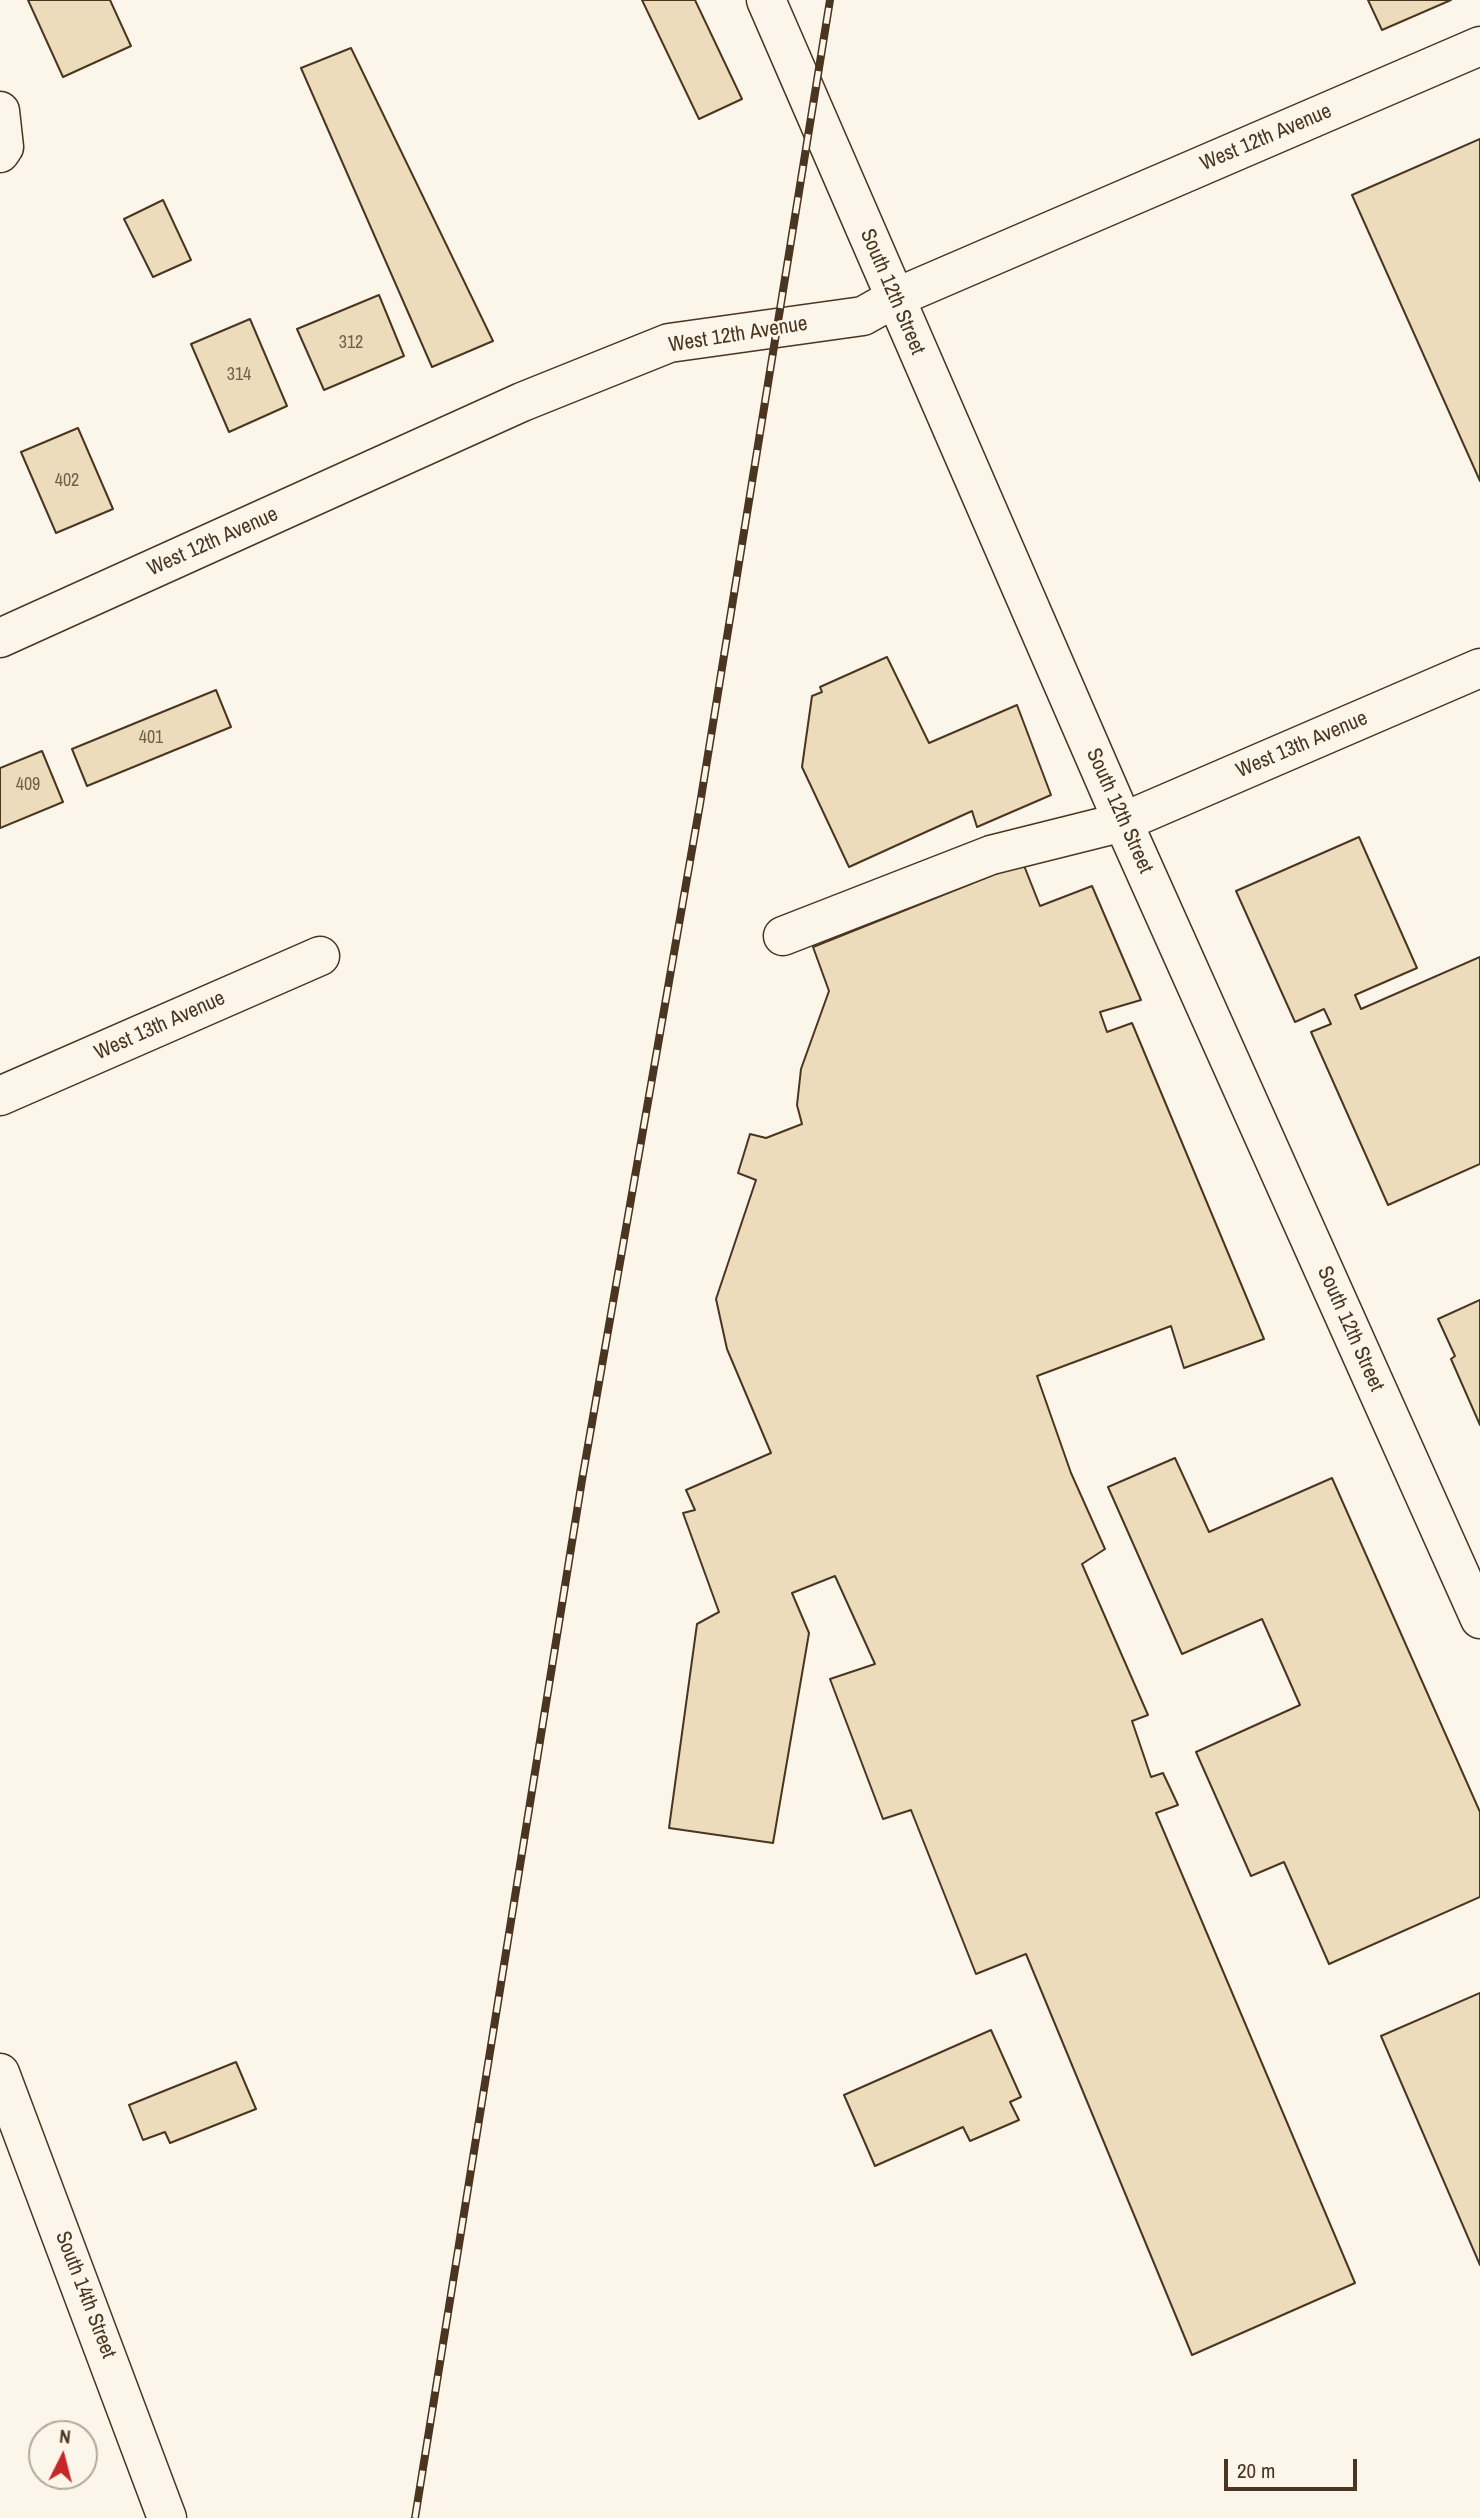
<!DOCTYPE html>
<style>
body{margin:0}
#map{position:relative;width:1480px;height:2518px;overflow:hidden;background:#fbf6e9;font-family:"Archivo Narrow",sans-serif}
canvas{display:block}
.north{position:absolute;left:28px;top:2420px;width:70px;height:70px;box-sizing:border-box;background:#fbf6e9;border:2px solid #b4a999;border-radius:50%;rotate:6deg;font-size:19px;font-weight:700;line-height:28px;text-align:center;color:#4a3520}
.north::after{content:'';display:block;margin:auto;width:24px;height:32px;background:#c62828;clip-path:polygon(50% 0,100% 100%,50% 72%,0 100%)}
.scale{position:absolute;left:1224px;top:2459px;width:133px;height:32px;box-sizing:border-box;border:4px solid #4a3520;border-top:0;padding-left:9px;font-size:21px;line-height:24px;white-space:nowrap;color:#4a3520;-webkit-text-stroke:5px #fbf6e9;paint-order:stroke}
</style>
<div id="map">
<canvas width="1480" height="2518"></canvas>
<div class="north">N</div>
<div class="scale">20 m</div>
</div>
<script>
const g = document.querySelector('canvas').getContext('2d');
g.lineJoin = 'round';
function fillPath(path, color) { g.fillStyle = color; g.fill(path, 'evenodd'); }
const poly = rows => new Path2D(rows.map(r => 'M' + r).join(''));
function stroke(path, color, width, dash) { g.strokeStyle = color; g.lineWidth = width; g.lineCap = dash ? 'butt' : 'round'; g.setLineDash(dash || []); g.stroke(path); }
function drawText(font, color, halo, rows, align = 'center') {
  g.font = font + ' "Archivo Narrow",sans-serif'; g.lineWidth = 5; g.setLineDash([]); g.textBaseline = 'middle'; g.strokeStyle = halo; g.fillStyle = color; for (const [text, x, y, turn = 0] of rows) {
    g.save(); g.translate(x, y); g.rotate((+turn || 0) * Math.PI / 180); g.textAlign = isNaN(turn) ? turn : align; if (halo) g.strokeText(text, 0, 0); g.fillText(text, 0, 0); g.restore();
  }
}
const building = poly([
 [28,0,110,0,131,46,63,77,28,0],
 [642,0,695,0,742,99,699,119,642,0],
 [1368,0,1451,0,1382,30,1368,0],
 [351,48,493,341,432,367,301,68,351,48],
 [1480,139,1480,481,1352,195,1480,139],
 [163,200,191,260,153,277,124,219,163,200],
 [379,295,404,356,324,390,297,329,379,295],
 [250,319,287,406,229,432,191,344,250,319],
 [78,428,113,509,56,533,21,452,78,428],
 [887,657,929,743,1017,705,1051,795,977,827,972,811,849,867,802,767,812,696,822,692,820,687,887,657],
 [216,690,231,727,87,786,72,749,216,690],
 [42,751,63,802,0,828,0,768,42,751],
 [1359,837,1417,968,1355,995,1361,1009,1480,957,1480,1164,1388,1205,1311,1032,1331,1024,1324,1009,1295,1022,1236,891,1359,837],
 [1023,863,1040,906,1092,886,1141,1000,1100,1012,1107,1032,1132,1023,1264,1339,1184,1368,1171,1326,1037,1376,1071,1473,1105,1549,1082,1564,1148,1715,1132,1721,1151,1777,1163,1773,1178,1805,1156,1813,1355,2283,1192,2355,1026,1954,976,1974,911,1810,883,1819,830,1679,875,1664,835,1576,792,1593,809,1633,773,1843,669,1828,697,1624,719,1612,683,1513,695,1510,686,1490,771,1453,727,1349,716,1299,756,1180,738,1173,750,1134,766,1138,802,1124,797,1105,801,1069,829,991,813,947,1023,863],
 [1480,1300,1480,1425,1451,1359,1455,1356,1438,1319,1480,1300],
 [1175,1458,1209,1532,1332,1478,1480,1812,1480,1897,1329,1964,1284,1862,1251,1876,1196,1752,1300,1705,1262,1619,1182,1654,1108,1487,1175,1458],
 [1480,1993,1480,2265,1381,2036,1480,1993],
 [991,2030,1021,2097,1010,2102,1019,2120,970,2141,963,2127,875,2166,844,2095,991,2030],
 [236,2062,256,2109,170,2143,165,2132,143,2140,129,2105,236,2062]
]);
const minor = poly([
 [766,0,1123,822,1480,1619],
 [0,111,4,147,0,153],
 [0,638,522,402,669,343,863,316,895,298,1480,46],
 [783,936,991,855,1123,822,1480,668],
 [0,1096,320,956],
 [0,2073,167,2518]
]);
const rail = poly([
 [415,2518,582,1480,700,804,830,0]
]);
const numberNames = [
 ["312",351,343],
 ["314",239,375],
 ["402",67,481],
 ["401",151,738],
 ["409",28,785]
];
const streetNames = [
 ["West 12th Avenue",1266,138,-23],
 ["South 12th Street",892,292,67],
 ["West 12th Avenue",738,335,-9],
 ["West 12th Avenue",213,542,-24],
 ["West 13th Avenue",1302,745,-23],
 ["South 12th Street",1119,811,66],
 ["West 13th Avenue",160,1026,-24],
 ["South 12th Street",1350,1329,66],
 ["South 14th Street",85,2295,69]
];
fillPath(building, '#ecdcbc');
stroke(building, '#4a3520', 2);
stroke(minor, '#4a3520', 41);
stroke(minor, '#fbf6e9', 38);
stroke(rail, '#4a3520', 8);
stroke(rail, '#fbf6e9', 5, [16]);
drawText('18px', '#725f47', null, numberNames);
drawText('21px', '#4a3520', '#fbf6e9', streetNames);
</script>
